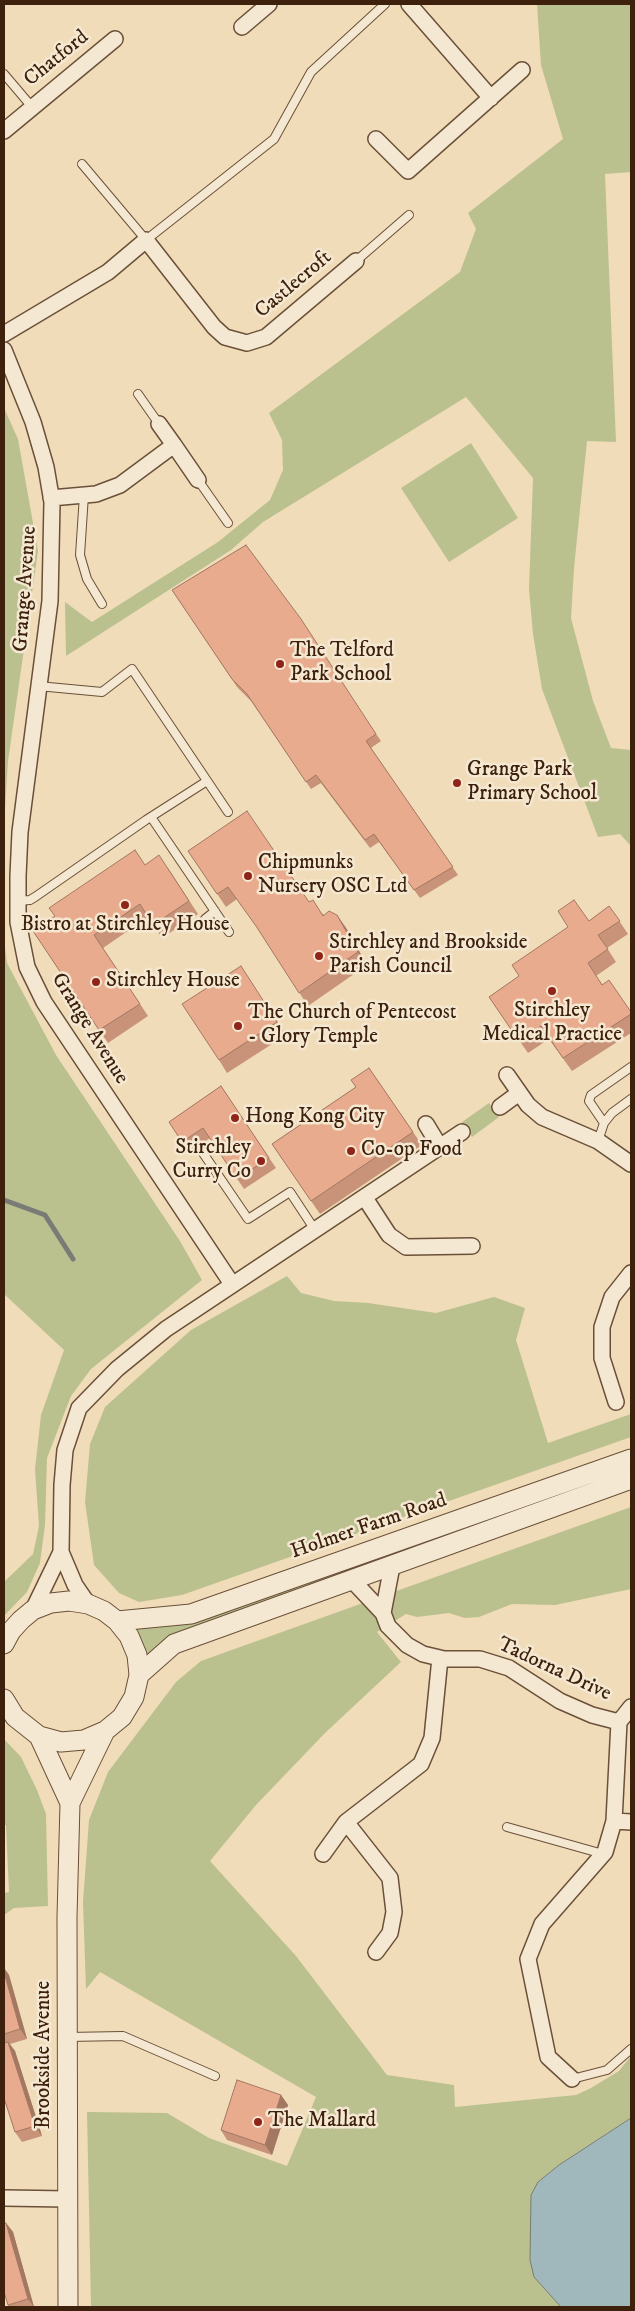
<!DOCTYPE html>
<style>
body{margin:0}
#map{position:relative;width:635px;height:2311px;overflow:hidden;background:#f0dcb9;font-family:"IM FELL DW Pica",serif}
canvas{display:block}
.frame{position:absolute;inset:0;border:5px solid #3d210d;pointer-events:none}
</style>
<div id="map">
<canvas width="635" height="2311"></canvas>
<div class="frame"></div>
</div>
<script>
const g = document.querySelector('canvas').getContext('2d');
g.lineJoin = 'round';
function fillPath(path, color) { g.fillStyle = color; g.fill(path, 'evenodd'); }
const poly = rows => new Path2D(rows.map(r => 'M' + r).join(''));
function stroke(path, color, width, dash) { g.strokeStyle = color; g.lineWidth = width; g.lineCap = dash ? 'butt' : 'round'; g.setLineDash(dash || []); g.stroke(path); }
function drawText(font, color, halo, rows, align = 'center') {
  g.font = font + ' "IM FELL DW Pica",serif'; g.lineWidth = 5; g.setLineDash([]); g.textBaseline = 'middle'; g.strokeStyle = halo; g.fillStyle = color; for (const [text, x, y, turn = 0] of rows) {
    g.save(); g.translate(x, y); g.rotate((+turn || 0) * Math.PI / 180); g.textAlign = isNaN(turn) ? turn : align; if (halo) g.strokeText(text, 0, 0); g.fillText(text, 0, 0); g.restore();
  }
}
const green = poly([
 [537,4,631,4,631,172,605,174,616,442,587,441,574,568,571,618,593,701,611,748,631,750,631,846,620,834,598,837,542,689,533,634,529,589,533,478,466,397,263,522,231,550,66,656,65,602,92,622,218,542,270,500,283,470,282,440,269,413,460,272,476,229,468,213,563,139,541,65],
 [4,408,18,439,38,551,8,761,4,824],
 [471,443,518,518,449,562,401,488],
 [4,938,7,963,56,1055,180,1241,202,1280,91,1369,71,1396,47,1458,45,1525,40,1563,27,1592,4,1616,4,1582,33,1554,39,1526,35,1469,41,1415,64,1350,4,1294],
 [489,1103,499,1117,472,1137,462,1122],
 [287,1276,301,1293,334,1301,368,1303,436,1313,494,1297,525,1308,516,1340,548,1443,631,1414,631,1437,182,1595,139,1602,119,1593,94,1565,85,1502,90,1444,105,1407,191,1330],
 [631,1465,631,1473,147,1658,134,1629,181,1623],
 [631,1507,631,1589,555,1605,512,1604,479,1617,465,1618,449,1613,417,1617,406,1614,377,1632,401,1662,325,1733,256,1805,210,1861,296,1956,387,2075,454,2085,455,2107,576,2095,591,2088,619,2071,631,2056,631,2118,559,2165,538,2182,534,2277,561,2307,91,2307,87,2112,167,2113,209,2138,287,2166,316,2097,100,1972,86,1989,83,1902,89,1820,108,1772,176,1682,201,1661],
 [4,1739,21,1757,37,1790,46,1814,48,1906,14,1908,4,1915,4,1893,9,1892,6,1825,4,1825]
]);
const water = poly([
 [631,2118,631,2307,561,2307,534,2277,530,2260,531,2195,538,2182,559,2165,631,2118]
]);
const stream = poly([
 [4,1200,45,1215,73,1259]
]);
const service = poly([
 [4,74,32,107],
 [82,164,146,240,274,139,311,72,385,4],
 [356,261,409,215],
 [138,394,159,424],
 [198,480,228,523],
 [84,495,80,555,87,579,102,604],
 [38,686,102,692,132,669,228,812],
 [151,817,229,932],
 [17,901,30,900,35,897,146,820,207,781],
 [205,919,215,911],
 [604,1123,589,1101,591,1095,631,1067],
 [598,1141,604,1123,612,1113,631,1099],
 [203,1153,248,1219,290,1192,315,1230],
 [507,1827,603,1854],
 [67,2037,123,2036,215,2076],
 [572,2079,607,2070,631,2049]
]);
const minor = poly([
 [409,4,491,98],
 [242,27,269,4],
 [4,131,115,39],
 [376,139,408,171,522,70],
 [4,334,108,272,146,240,214,327,225,337,247,343,266,337,356,261],
 [4,350,33,422,46,467,52,502,50,601,20,832,18,876,18,922,27,967,44,1002,232,1284],
 [159,424,174,445],
 [51,498,96,494,120,485,174,445,198,480],
 [507,1075,528,1105,542,1117,598,1141,631,1164],
 [500,1107,519,1093],
 [426,1124,440,1147],
 [365,1198,389,1235,406,1247,472,1246],
 [616,1402,602,1358,602,1327,612,1297,631,1273],
 [352,1580,383,1613,388,1626,407,1645,423,1654,444,1659,480,1659,509,1668,560,1701,592,1715,619,1722,614,1821,605,1852,542,1924,528,1959,548,2057,572,2079],
 [88,1604,75,1585,61,1552,62,1485,65,1450,79,1408,117,1369,166,1329,462,1132],
 [33,1610,61,1552],
 [383,1613,392,1566],
 [619,1722,631,1707],
 [614,1821,631,1822],
 [323,1854,346,1822],
 [376,1952,390,1933,394,1912,390,1878,346,1822,421,1764,432,1738,440,1658],
 [4,2198,68,2199]
]);
const tertiary = poly([
 [117,1621,191,1614,631,1459],
 [4,1644,11,1631,21,1620,33,1610,51,1603,69,1601,88,1604,104,1611,117,1621,129,1636,137,1655,139,1675,134,1697,122,1717,105,1731,84,1740,61,1742,39,1736,15,1717,4,1699],
 [139,1675,174,1644,631,1479],
 [39,1736,70,1803],
 [68,2307,67,1917,70,1803,105,1731]
]);
const wall = poly([
 [246,545,381,741,371,748,458,875,420,898,379,842,370,848,321,783,311,789,251,701,237,687,172,590],
 [188,851,309,902,324,915,337,915,346,928,367,965,308,1006,258,929,237,899,226,907],
 [145,865,168,868,198,914,162,938,148,917,103,948,148,1016,108,1043,33,931],
 [609,906,628,934,607,948,616,962,596,976,602,984,631,1012,631,1033,572,1071,549,1039,528,1053,489,997,519,976,589,921],
 [249,979,286,1035,227,1073,219,1060],
 [369,1068,422,1145,320,1214,272,1144,356,1087],
 [221,1086,276,1168,244,1189,210,1138,189,1152,169,1122],
 [4,1968,9,1975,27,2039,10,2044,15,2051,42,2136,22,2142,15,2132,4,2098],
 [281,2095,288,2105,272,2155,227,2140,221,2130],
 [6,2223,13,2232,34,2307,9,2307,8,2305]
]);
const shadedWall = poly([
 [337,915,346,928,367,965,358,952],
 [4,1968,9,1975,27,2039,20,2029,4,1972],
 [8,2042,15,2051,42,2136,35,2126],
 [281,2095,288,2105,272,2155,265,2145],
 [6,2223,13,2232,34,2307,28,2299]
]);
const building = poly([
 [246,545,301,619,376,734,366,741,453,867,414,890,374,834,365,840,316,775,306,782,247,694,232,679,172,590,246,545],
 [247,811,309,902,313,900,323,916,329,911,337,915,358,952,299,993,256,926,228,887,217,894,188,851,247,811],
 [135,850,145,865,159,855,189,901,153,925,140,904,94,935,140,1004,99,1030,33,931,55,916,49,908,135,850],
 [574,900,589,921,609,906,620,921,598,935,608,949,588,963,602,985,609,980,631,1012,631,1014,563,1058,541,1026,519,1041,489,997,519,976,512,965,568,927,558,911,574,900],
 [241,966,277,1022,219,1060,182,1004,241,966],
 [369,1068,413,1132,311,1201,272,1144,356,1087,351,1080,369,1068],
 [221,1086,269,1158,237,1179,203,1128,182,1142,169,1122,221,1086],
 [4,1972,20,2029,4,2034,4,1972],
 [8,2042,35,2126,15,2132,4,2098,4,2043,8,2042],
 [237,2080,281,2095,265,2145,221,2130,237,2080],
 [4,2223,6,2223,28,2299,8,2305,4,2292,4,2223]
]);
const markers = [
 [280,664,5,"#8f2418"],
 [457,783,5,"#8f2418"],
 [248,876,5,"#8f2418"],
 [125,905,5,"#8f2418"],
 [319,956,5,"#8f2418"],
 [96,982,5,"#8f2418"],
 [552,991,5,"#8f2418"],
 [238,1026,5,"#8f2418"],
 [235,1118,5,"#8f2418"],
 [351,1151,5,"#8f2418"],
 [261,1161,5,"#8f2418"],
 [258,2122,5,"#8f2418"]
];
const streetNames = [
 ["Chatford",57,59,-39],
 ["Castlecroft",294,285,-40],
 ["Grange Avenue",26,589,-86],
 ["Grange Avenue",89,1029,58],
 ["Holmer Farm Road",369,1527,-19],
 ["Tadorna Drive",554,1670,25],
 ["Brookside Avenue",45,2055,-90]
];
const poiNames = [
 ["The Telford",290,652],
 ["Park School",290,676],
 ["Grange Park",467,771],
 ["Primary School",467,795],
 ["Chipmunks",258,864],
 ["Nursery OSC Ltd",258,888],
 ["Bistro at Stirchley House",125,926,"center"],
 ["Stirchley and Brookside",329,944],
 ["Parish Council",329,968],
 ["Stirchley House",106,982],
 ["Stirchley",552,1012,"center"],
 ["Medical Practice",552,1036,"center"],
 ["The Church of Pentecost",248,1014],
 ["- Glory Temple",248,1038],
 ["Hong Kong City",245,1118],
 ["Stirchley",251,1149,"right"],
 ["Curry Co",251,1173,"right"],
 ["Co-op Food",361,1151],
 ["The Mallard",268,2122]
];
fillPath(green, '#bbc08f');
fillPath(water, '#a0b8bb');
stroke(water, '#787c75', 1);
stroke(stream, '#787c75', 5);
stroke(service, '#6a5038', 10);
stroke(minor, '#6a5038', 18);
stroke(tertiary, '#6a5038', 21);
stroke(service, '#f5e8d2', 8);
stroke(minor, '#f5e8d2', 15);
stroke(tertiary, '#f5e8d2', 19);
fillPath(wall, '#c89379');
fillPath(shadedWall, '#a37863');
fillPath(building, '#e9ab8d');
stroke(building, '#a37863', 1);
for (const [x, y, r, color] of markers) { const dot = new Path2D(); dot.arc(x, y, r, 0, 2 * Math.PI); g.fillStyle = color; g.fill(dot); stroke(dot, '#f5e8d2', 2); }
drawText('21px', '#3d210d', '#f5e8d2', streetNames);
drawText('21px', '#3d210d', '#f5e8d2', poiNames, 'left');
</script>
